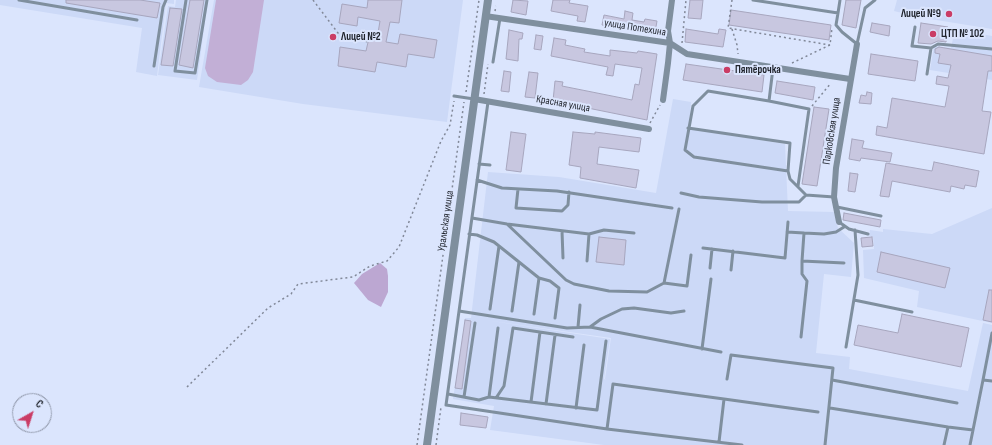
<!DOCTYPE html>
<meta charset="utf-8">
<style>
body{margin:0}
#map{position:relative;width:992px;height:445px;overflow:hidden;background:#dbe5fd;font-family:"Sofia Sans Condensed",sans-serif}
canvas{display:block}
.north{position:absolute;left:12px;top:393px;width:40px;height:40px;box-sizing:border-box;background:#dbe5fd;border:1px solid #8f97a9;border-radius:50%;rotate:39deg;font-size:11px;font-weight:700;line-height:16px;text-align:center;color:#1e222a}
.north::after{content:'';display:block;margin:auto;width:14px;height:18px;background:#ca3c65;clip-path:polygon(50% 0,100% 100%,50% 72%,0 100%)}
</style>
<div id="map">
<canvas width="992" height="445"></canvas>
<div class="north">С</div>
</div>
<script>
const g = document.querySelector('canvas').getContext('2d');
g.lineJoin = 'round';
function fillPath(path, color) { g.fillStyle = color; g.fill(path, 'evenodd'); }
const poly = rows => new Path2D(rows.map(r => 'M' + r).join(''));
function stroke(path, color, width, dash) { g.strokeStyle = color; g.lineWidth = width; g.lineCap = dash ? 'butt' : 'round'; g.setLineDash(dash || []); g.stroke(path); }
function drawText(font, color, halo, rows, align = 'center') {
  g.font = font + ' "Sofia Sans Condensed",sans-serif'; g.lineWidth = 4; g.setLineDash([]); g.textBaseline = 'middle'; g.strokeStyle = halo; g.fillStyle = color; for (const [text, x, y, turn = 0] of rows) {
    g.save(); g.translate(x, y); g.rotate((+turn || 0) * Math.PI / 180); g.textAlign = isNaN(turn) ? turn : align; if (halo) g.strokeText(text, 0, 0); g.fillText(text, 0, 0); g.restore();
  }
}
const built = poly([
 [0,0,174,0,174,4,166,3,157,76,136,72,142,28,0,5],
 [176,0,208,0,197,80,158,75,168,6,175,7],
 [214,0,463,0,447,122,303,104,199,87],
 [897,0,992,0,992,29,918,17,894,11],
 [955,29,992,36,992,80,930,70,934,46,951,48],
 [673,99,691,102,689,128,785,144,788,211,834,212,838,228,854,243,851,277,824,274,816,353,850,357,849,369,968,391,983,323,992,325,992,445,604,445,490,430,494,406,453,399,465,320,465,318,471,318,488,172,559,177,656,193],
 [485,320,611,338,605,379,606,380,604,379,610,339],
 [992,208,992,323,917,307,919,291,864,278,863,250,874,249,873,237,869,236,870,230,883,232,883,229,932,234]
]);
const green = poly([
 [216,0,264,0,253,72,248,80,241,85,217,82,208,76,205,68]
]);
const forest = poly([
 [380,263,387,269,388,276,388,292,381,307,368,300,354,283,362,274]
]);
const building = poly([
 [66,0,140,0,160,3,157,18,66,3,66,0],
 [190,0,204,0,193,68,179,65,190,0],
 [368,0,402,0,399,23,390,22,386,42,398,44,400,34,437,40,434,58,408,54,406,67,377,62,375,72,338,66,340,47,366,51,369,38,377,39,380,21,358,17,357,26,339,23,342,4,367,8,368,0],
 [513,0,528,1,526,15,511,12,513,0],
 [553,0,570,0,569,3,588,6,585,22,577,21,578,16,551,11,553,0],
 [690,0,703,0,701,19,688,18,690,0],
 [846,0,861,0,856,28,842,25,846,0],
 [170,8,182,9,173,66,161,65,170,8],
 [731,10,831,25,829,40,729,25,731,10],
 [625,11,633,13,632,20,644,22,645,19,657,21,655,33,602,25,604,15,624,19,625,11],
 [872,23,890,26,889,36,870,32,872,23],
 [921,23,948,27,946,42,938,41,931,44,918,43,921,23],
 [686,29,718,34,719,29,726,30,723,47,685,42,686,29],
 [509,30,523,33,522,39,519,39,518,61,506,59,509,30],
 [536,35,543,36,541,50,534,49,536,35],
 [554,38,566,40,565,45,585,49,584,52,610,56,610,50,637,53,638,51,657,54,647,120,553,101,555,81,563,82,562,86,632,100,635,84,639,85,642,68,615,64,613,76,606,75,608,67,551,56,554,38],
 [939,47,992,56,992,71,988,71,982,111,991,112,984,154,876,135,877,126,887,128,892,98,945,107,949,86,936,84,937,76,948,78,951,65,938,63,940,54,935,53,935,49,939,47],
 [871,54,918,61,915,81,868,74,871,54],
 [686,64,764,75,762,92,683,80,686,64],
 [504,71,511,72,509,92,501,91,504,71],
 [529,72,538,73,535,98,525,97,529,72],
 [777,81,815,87,813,100,775,93,777,81],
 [867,92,872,93,871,104,859,103,861,95,866,96,867,92],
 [814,107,829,109,817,186,802,184,814,107],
 [511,132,526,134,521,172,506,170,511,132],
 [573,132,595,134,595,132,641,138,639,152,599,147,597,164,639,170,636,188,580,178,581,167,569,165,573,132],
 [852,139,864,141,862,148,892,153,890,162,861,158,860,161,849,159,852,139],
 [934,162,979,171,976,187,965,185,964,189,951,186,950,192,892,181,889,197,880,196,886,163,932,171,934,162],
 [850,173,858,174,855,192,848,191,850,173],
 [844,213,881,220,880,227,843,220,844,213],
 [599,237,626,240,624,265,596,262,599,237],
 [872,237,873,246,862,247,861,238,872,237],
 [881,252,950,268,945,288,877,272,881,252],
 [989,290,992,290,992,322,983,320,989,290],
 [902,314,969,328,961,367,854,345,858,325,898,333,902,314],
 [465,320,471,321,462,389,455,388,465,320],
 [461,413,488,417,486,428,460,425,461,413]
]);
const path = poly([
 [313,0,338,33,368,42],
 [732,0,728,28,830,45],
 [495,11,496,6],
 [732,29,737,45,738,54],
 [682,43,686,0],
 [792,63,830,45,832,28],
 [466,92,479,0],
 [484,94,488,64],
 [812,106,831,83],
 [650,123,660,105],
 [187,387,268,308,291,294,298,284,353,277,370,266,387,261,399,247,441,141,450,125,454,101],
 [417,445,464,102],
 [436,445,441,407]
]);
const service = poly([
 [19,0,137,20],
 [186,0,175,71,195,73,207,0],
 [753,0,838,13,840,0],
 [838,13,836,25,842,32,857,44,865,8,875,0],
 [915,27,912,46,931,48,938,44,992,49],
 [493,62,500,18],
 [154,66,163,7,166,0],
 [773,68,769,101,708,91,693,106,685,150,694,157,788,171],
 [927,74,931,48],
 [454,96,474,99],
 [769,101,809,109,798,186],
 [488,102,446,405,607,429,742,445],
 [688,128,790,143,788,171,790,179,806,195,834,197],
 [479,164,490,165],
 [477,180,502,188,557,191,672,208],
 [518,189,516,208,562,211,568,205,569,192],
 [681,193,699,197,762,202,799,202,806,195],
 [837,207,881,216],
 [472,218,507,224,589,234,587,261],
 [839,222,849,229,868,234],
 [507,224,566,280,574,284,609,291,647,292,664,283,687,286,691,255],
 [844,227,836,232,824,234,804,233,802,261,844,263],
 [562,231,563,258],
 [787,232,804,233],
 [469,234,477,235,494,242,539,278,550,281,559,288,555,318],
 [589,234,604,230,634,233],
 [703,248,785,258,788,222],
 [710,268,712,249],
 [731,270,733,251],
 [664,283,679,209],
 [854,300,912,312],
 [490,309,499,246],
 [459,311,567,328,590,327,721,352],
 [512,311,519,262],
 [534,314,539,278],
 [578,327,580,305],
 [590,327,601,319,622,309,634,308,671,313,684,311],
 [801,337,807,281,802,274,802,261],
 [846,347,858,275,855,230],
 [702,349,711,279],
 [727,379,731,355,833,368,825,445],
 [832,380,957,403],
 [983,380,992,333],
 [448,394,479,400,489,397,597,410,606,341],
 [464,397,475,323],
 [489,397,498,328],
 [496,398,504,386,513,328,573,337],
 [724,399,818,412],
 [531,402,540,332],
 [546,404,555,335],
 [576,408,584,345],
 [830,408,948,427],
 [607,429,613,384,724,399,719,442],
 [944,445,948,427,973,430,983,380,992,381],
 [970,445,973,430]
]);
const minor = poly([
 [485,16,670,43,687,54,850,79],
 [474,99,649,129],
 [663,100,668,63,670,43,668,31,672,0],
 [839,222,834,197,836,168,857,44]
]);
const tertiary = poly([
 [427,445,488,0]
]);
const markers = [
 [949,14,4,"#ca3c65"],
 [933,34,4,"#ca3c65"],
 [333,37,4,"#ca3c65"],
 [727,70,4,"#ca3c65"]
];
const poiNames = [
 ["Лицей №9",941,14,"right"],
 ["ЦТП № 102",941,34],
 ["Лицей №2",341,37],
 ["Пятёрочка",735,70]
];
const streetNames = [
 ["улица Потехина",635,28,9],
 ["Красная улица",563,104,10],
 ["Парковская улица",832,131,-81],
 ["Уральская улица",446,221,-82]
];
fillPath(built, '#ccd9f7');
fillPath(green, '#c2afd6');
fillPath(forest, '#bca7d2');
fillPath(building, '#c8c7e0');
stroke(building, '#a7a6be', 1);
stroke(path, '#818898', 1.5, [2, 3]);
stroke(service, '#7f8f9e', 3);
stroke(minor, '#7f8f9e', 6);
stroke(tertiary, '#7f8f9e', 8);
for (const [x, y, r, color] of markers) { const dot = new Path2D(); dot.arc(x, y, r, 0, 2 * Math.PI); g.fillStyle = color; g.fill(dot); stroke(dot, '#dbe5fd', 1.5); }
drawText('bold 11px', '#1e222a', '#dbe5fd', poiNames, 'left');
drawText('11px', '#1e222a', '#dbe5fd', streetNames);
</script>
